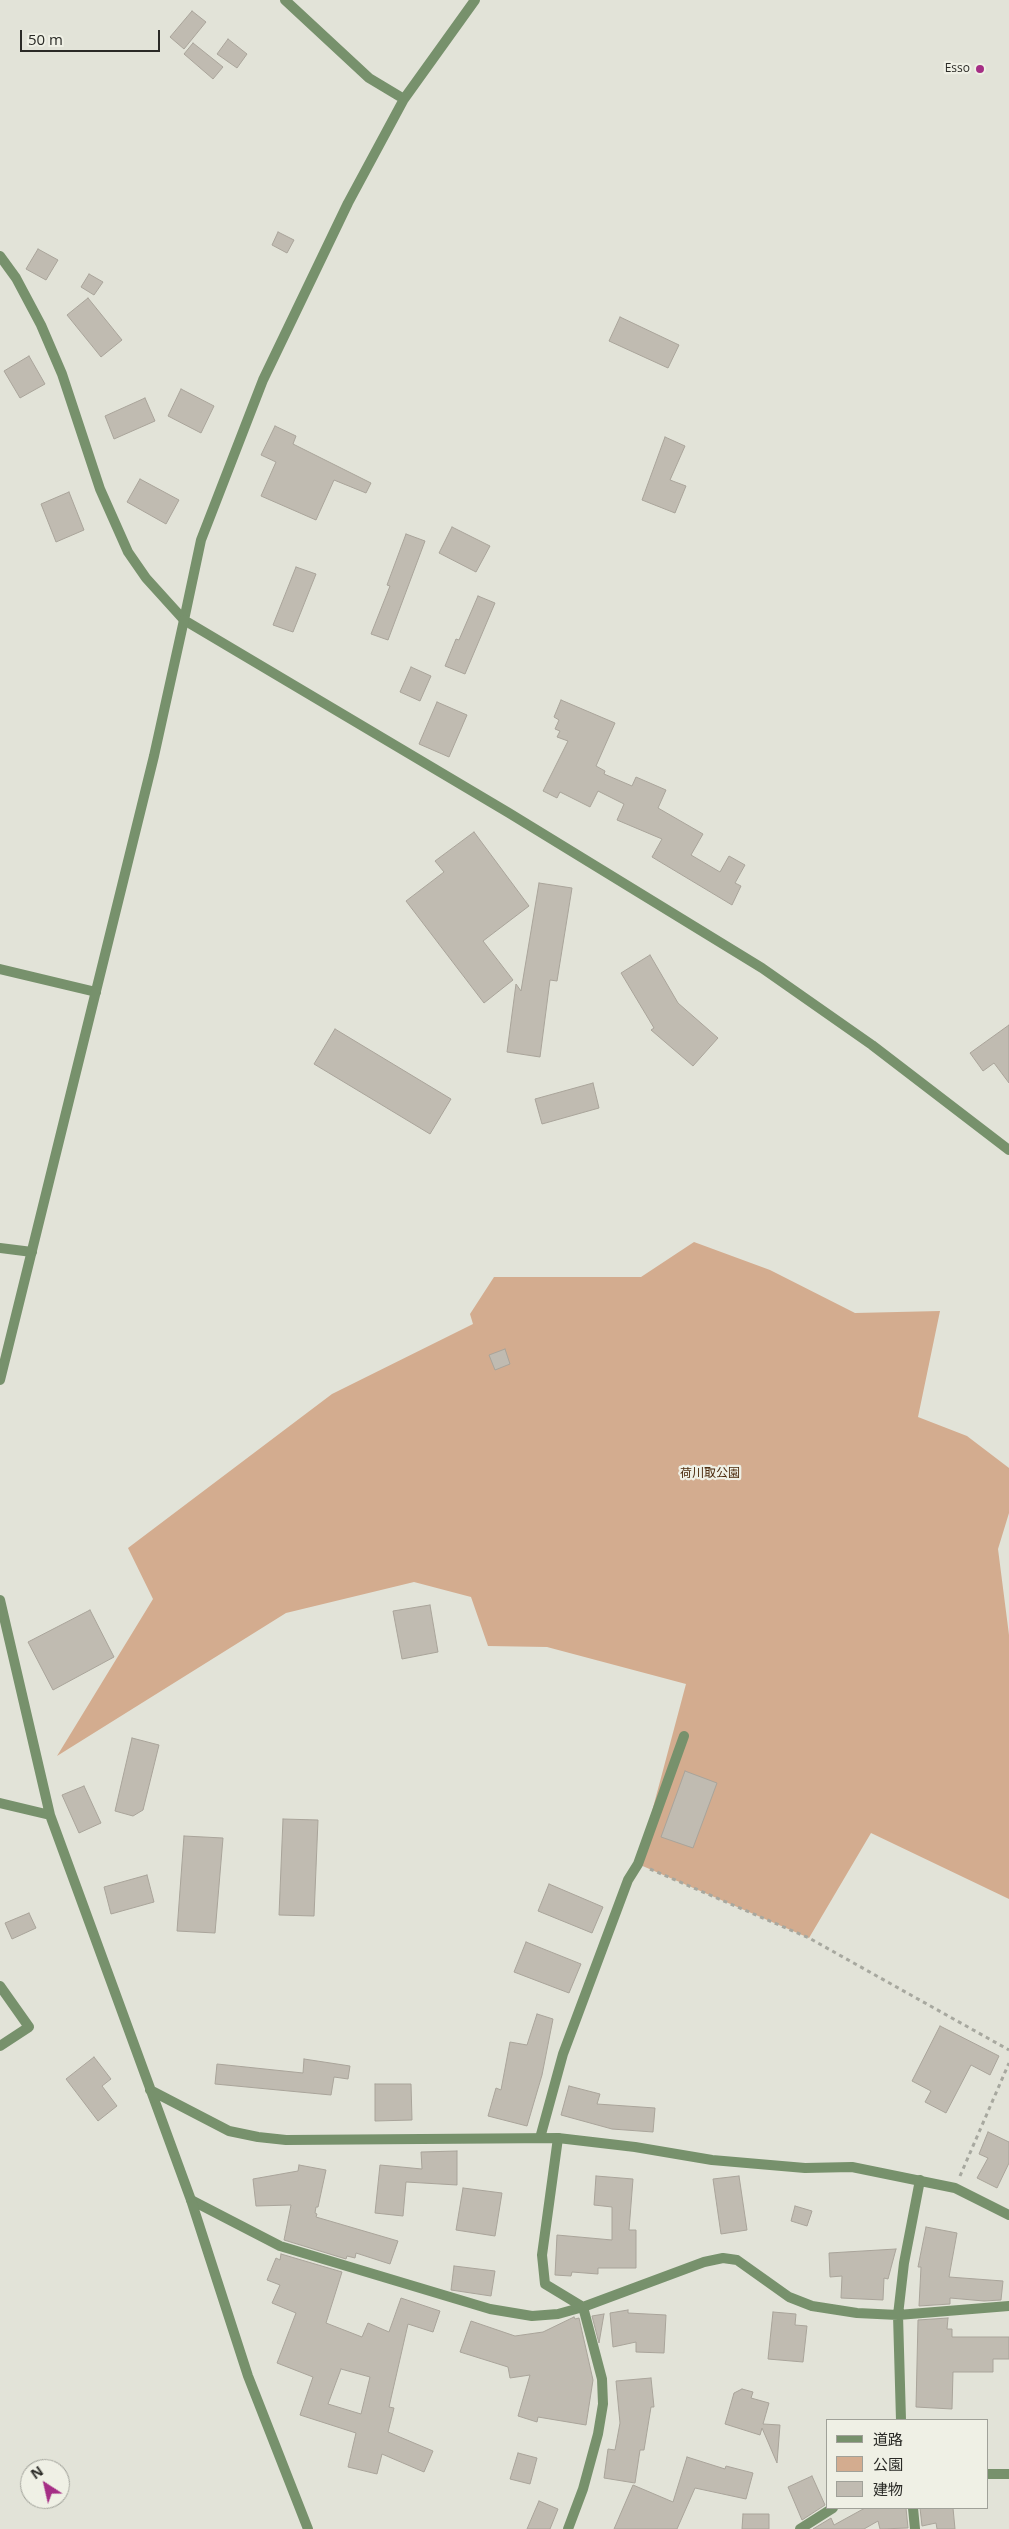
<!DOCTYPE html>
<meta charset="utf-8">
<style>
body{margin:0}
#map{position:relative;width:1009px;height:2529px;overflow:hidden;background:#e2e3d8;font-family:"Open Sans","Noto Sans JP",sans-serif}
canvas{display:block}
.legend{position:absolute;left:826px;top:2419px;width:162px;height:90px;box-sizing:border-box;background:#eff0e5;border:1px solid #a0a199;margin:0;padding:6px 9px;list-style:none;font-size:15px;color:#2a2a26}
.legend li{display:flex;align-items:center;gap:10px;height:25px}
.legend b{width:25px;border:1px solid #a0a199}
.north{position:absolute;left:20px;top:2459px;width:50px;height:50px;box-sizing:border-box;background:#eff0e5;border:1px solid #a0a199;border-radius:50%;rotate:325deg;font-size:14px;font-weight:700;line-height:20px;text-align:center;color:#2a2a26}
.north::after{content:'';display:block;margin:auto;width:18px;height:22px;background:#a52e85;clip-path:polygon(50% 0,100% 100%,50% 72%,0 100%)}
.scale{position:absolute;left:20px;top:30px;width:140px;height:22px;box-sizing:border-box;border:2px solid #2a2a26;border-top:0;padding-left:6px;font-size:15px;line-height:18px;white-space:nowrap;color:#2a2a26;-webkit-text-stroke:4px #eff0e5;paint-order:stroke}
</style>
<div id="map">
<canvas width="1009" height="2529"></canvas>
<ul class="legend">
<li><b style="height:6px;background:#77916c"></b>道路</li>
<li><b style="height:14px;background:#d3ac8f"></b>公園</li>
<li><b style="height:14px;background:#c0bbb1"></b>建物</li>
</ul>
<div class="north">N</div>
<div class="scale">50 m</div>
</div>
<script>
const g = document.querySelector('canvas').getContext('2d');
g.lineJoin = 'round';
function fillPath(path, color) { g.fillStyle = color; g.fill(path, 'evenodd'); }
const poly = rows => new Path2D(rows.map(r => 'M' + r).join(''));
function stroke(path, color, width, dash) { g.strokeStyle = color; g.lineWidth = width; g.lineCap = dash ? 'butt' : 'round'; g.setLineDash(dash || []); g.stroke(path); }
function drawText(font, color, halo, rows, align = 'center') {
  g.font = font + ' "Open Sans","Noto Sans JP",sans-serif'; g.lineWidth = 4.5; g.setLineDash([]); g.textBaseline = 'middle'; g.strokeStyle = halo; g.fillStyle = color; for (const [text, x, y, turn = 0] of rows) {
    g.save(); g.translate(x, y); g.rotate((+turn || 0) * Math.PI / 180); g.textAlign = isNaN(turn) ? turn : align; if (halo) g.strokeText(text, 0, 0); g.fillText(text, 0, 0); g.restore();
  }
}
const green = poly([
 [694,1242,770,1270,855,1313,940,1311,918,1417,967,1436,1009,1468,1009,1513,998,1549,1009,1635,1009,1899,871,1833,809,1938,638,1864,686,1684,547,1647,488,1646,471,1597,414,1582,286,1613,57,1756,153,1599,128,1548,332,1394,473,1324,470,1314,494,1277,641,1277]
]);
const building = poly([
 [192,11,206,22,184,49,170,37,192,11],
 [228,39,247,54,237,68,217,54,228,39],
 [193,43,223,67,213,79,184,54,193,43],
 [278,232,294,240,287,253,272,245,278,232],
 [38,249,58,260,46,280,26,269,38,249],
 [89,274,103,282,94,295,81,287,89,274],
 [88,298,122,340,101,357,67,315,88,298],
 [620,317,679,345,668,368,609,341,620,317],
 [29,356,45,384,20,398,4,371,29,356],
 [181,389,214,406,201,433,168,416,181,389],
 [145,398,155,421,114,439,105,416,145,398],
 [275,426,296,436,293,444,371,483,366,493,334,480,316,520,261,496,276,462,261,455,275,426],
 [665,437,685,446,670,480,686,486,675,513,642,500,665,437],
 [140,479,179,500,166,524,127,502,140,479],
 [69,492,84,530,56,542,41,504,69,492],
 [452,527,490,546,476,572,439,553,452,527],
 [406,534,425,541,388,640,371,634,390,586,387,585,406,534],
 [296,567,316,574,293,632,273,625,296,567],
 [478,596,495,603,465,674,445,666,456,639,459,640,478,596],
 [411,667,431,676,420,701,400,692,411,667],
 [561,700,615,723,596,766,605,771,604,774,632,786,636,777,666,790,658,808,703,834,691,855,720,872,729,856,745,865,735,883,741,886,732,905,652,857,662,839,617,820,624,804,598,791,590,807,560,792,557,798,543,791,568,741,557,737,560,731,555,729,559,720,554,717,561,700],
 [437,702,467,715,449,757,419,744,437,702],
 [474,832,529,906,483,941,513,980,484,1003,406,901,444,872,435,861,474,832],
 [539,883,572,888,557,981,550,980,540,1057,507,1052,516,984,521,991,539,883],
 [650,955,678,1003,718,1038,693,1066,651,1030,654,1028,621,973,650,955],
 [1009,1025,1009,1083,994,1063,983,1071,970,1053,1009,1025],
 [335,1029,451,1099,430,1134,314,1064,335,1029],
 [593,1083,599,1108,542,1124,535,1099,593,1083],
 [505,1349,510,1364,495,1370,489,1355,505,1349],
 [430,1605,438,1652,402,1659,393,1611,430,1605],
 [90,1610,114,1657,53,1690,28,1642,90,1610],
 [132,1738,159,1745,143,1810,133,1816,115,1811,132,1738],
 [685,1771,717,1783,693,1848,661,1837,685,1771],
 [84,1786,101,1823,79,1833,62,1795,84,1786],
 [283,1819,318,1820,314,1916,279,1915,283,1819],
 [184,1836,223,1838,215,1933,177,1931,184,1836],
 [147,1875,154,1902,111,1914,104,1887,147,1875],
 [549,1884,603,1907,592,1933,538,1911,549,1884],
 [29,1913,36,1928,12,1939,5,1923,29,1913],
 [526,1942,581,1964,569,1993,514,1972,526,1942],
 [537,2014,553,2019,542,2075,527,2126,488,2116,496,2088,501,2090,510,2042,527,2045,537,2014],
 [940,2026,999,2056,990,2075,971,2065,946,2113,925,2102,931,2091,912,2081,940,2026],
 [94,2057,111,2079,102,2086,117,2106,98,2121,66,2079,94,2057],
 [304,2059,350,2066,348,2079,334,2077,331,2095,215,2084,217,2064,303,2073,304,2059],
 [375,2084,411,2084,412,2120,375,2121,375,2084],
 [569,2086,600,2094,597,2104,655,2108,653,2132,612,2129,561,2115,569,2086],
 [988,2132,1009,2142,1009,2163,997,2188,977,2178,988,2158,979,2154,988,2132],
 [457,2151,457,2185,406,2182,403,2216,375,2213,380,2165,422,2169,421,2152,457,2151],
 [299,2165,326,2170,318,2207,316,2207,315,2213,317,2214,316,2217,398,2241,390,2264,356,2253,355,2258,347,2256,346,2259,284,2240,291,2205,256,2206,253,2179,298,2171,299,2165],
 [596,2176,633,2179,629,2230,636,2230,636,2268,598,2268,598,2274,572,2272,571,2276,555,2275,557,2235,612,2240,612,2207,594,2205,596,2176],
 [739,2176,747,2230,721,2234,713,2179,739,2176],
 [463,2188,502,2193,495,2236,456,2230,463,2188],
 [795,2206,812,2211,807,2226,791,2221,795,2206],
 [926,2227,957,2233,949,2277,1003,2281,1001,2300,984,2301,950,2298,950,2304,919,2306,921,2267,918,2267,926,2227],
 [896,2249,888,2279,884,2278,883,2300,841,2298,842,2276,830,2277,829,2253,896,2249],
 [281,2254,342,2272,326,2323,362,2337,368,2323,389,2332,401,2298,440,2311,433,2332,408,2324,389,2407,394,2408,388,2432,433,2451,424,2472,382,2454,377,2474,348,2467,356,2433,300,2415,313,2377,277,2363,296,2313,272,2303,280,2285,267,2280,276,2258,280,2260,281,2254],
 [341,2369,370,2377,361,2414,328,2404,341,2369],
 [454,2266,495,2271,491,2296,451,2290,454,2266],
 [628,2310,628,2313,666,2315,664,2353,636,2352,636,2342,613,2347,610,2313,628,2310],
 [773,2312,796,2314,795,2325,807,2326,803,2362,768,2359,773,2312],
 [604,2314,599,2343,592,2316,604,2314],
 [574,2317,575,2319,579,2318,593,2380,586,2425,538,2417,537,2422,518,2416,530,2375,510,2378,508,2367,460,2352,471,2321,515,2336,543,2332,574,2317],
 [948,2318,947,2329,952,2329,952,2337,1009,2337,1009,2359,993,2359,993,2372,953,2372,952,2409,916,2407,918,2320,948,2318],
 [651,2378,654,2407,651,2407,644,2450,640,2450,635,2483,604,2478,608,2449,615,2450,620,2423,616,2381,651,2378],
 [742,2389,753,2392,751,2398,769,2403,763,2424,780,2425,777,2463,762,2428,760,2435,725,2424,734,2393,742,2389],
 [518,2453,537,2458,530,2484,510,2479,518,2453],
 [687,2457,725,2469,726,2466,753,2473,746,2499,695,2488,677,2529,614,2529,633,2485,673,2502,687,2457],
 [812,2476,825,2505,802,2520,788,2487,812,2476],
 [539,2501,558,2509,550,2529,527,2529,539,2501],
 [865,2508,906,2508,908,2528,880,2529,878,2521,864,2529,813,2529,831,2518,834,2525,865,2508],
 [920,2508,953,2508,955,2529,937,2529,936,2523,922,2526,920,2508],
 [743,2514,769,2514,769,2529,742,2529,743,2514]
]);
const path = poly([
 [650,1869,809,1938,1009,2050],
 [960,2176,1009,2063]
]);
const minor = poly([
 [285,0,369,78,404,99],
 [0,256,16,278,41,325,62,374,100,489,128,552,146,578,184,620,509,813,762,968,872,1045,1009,1150],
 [184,620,201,540,263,380,348,203,404,99,475,0],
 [0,969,96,992],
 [0,1248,32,1252],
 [540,2138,563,2054,628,1880,638,1864,684,1736],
 [558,2138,542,2255,545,2284,583,2307,602,2379,603,2404,598,2434,583,2489,568,2529],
 [191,2200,280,2246,490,2309,532,2316,558,2314,583,2307,704,2262,723,2258,737,2260,789,2297,812,2306,857,2313,898,2315,1009,2306],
 [901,2420,898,2315,904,2263,920,2180],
 [988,2474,1009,2474],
 [913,2508,915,2529],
 [800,2529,833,2508]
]);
const tertiary = poly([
 [0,1380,154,756,184,620],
 [0,1600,50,1815,191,2200,248,2376,308,2529],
 [0,1803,50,1815],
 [0,1986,29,2027,0,2046],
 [150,2090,229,2131,258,2137,286,2140,558,2138,635,2147,712,2160,805,2168,852,2167,955,2188,1009,2215]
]);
const markers = [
 [980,69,5,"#a52e85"]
];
const poiNames = [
 ["Esso",970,69]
];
const parkNames = [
 ["荷川取公園",710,1474]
];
fillPath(green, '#d3ac8f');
fillPath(building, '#c0bbb1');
stroke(building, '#a9a49a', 1);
stroke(path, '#a7a89f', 3, [4, 4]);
stroke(minor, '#77916c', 10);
stroke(tertiary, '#77916c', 10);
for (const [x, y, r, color] of markers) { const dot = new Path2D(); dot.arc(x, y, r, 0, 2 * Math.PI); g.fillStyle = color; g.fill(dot); stroke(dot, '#eff0e5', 2); }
drawText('12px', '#2a2a26', '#eff0e5', poiNames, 'right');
drawText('12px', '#4c2b0e', '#eff0e5', parkNames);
</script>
